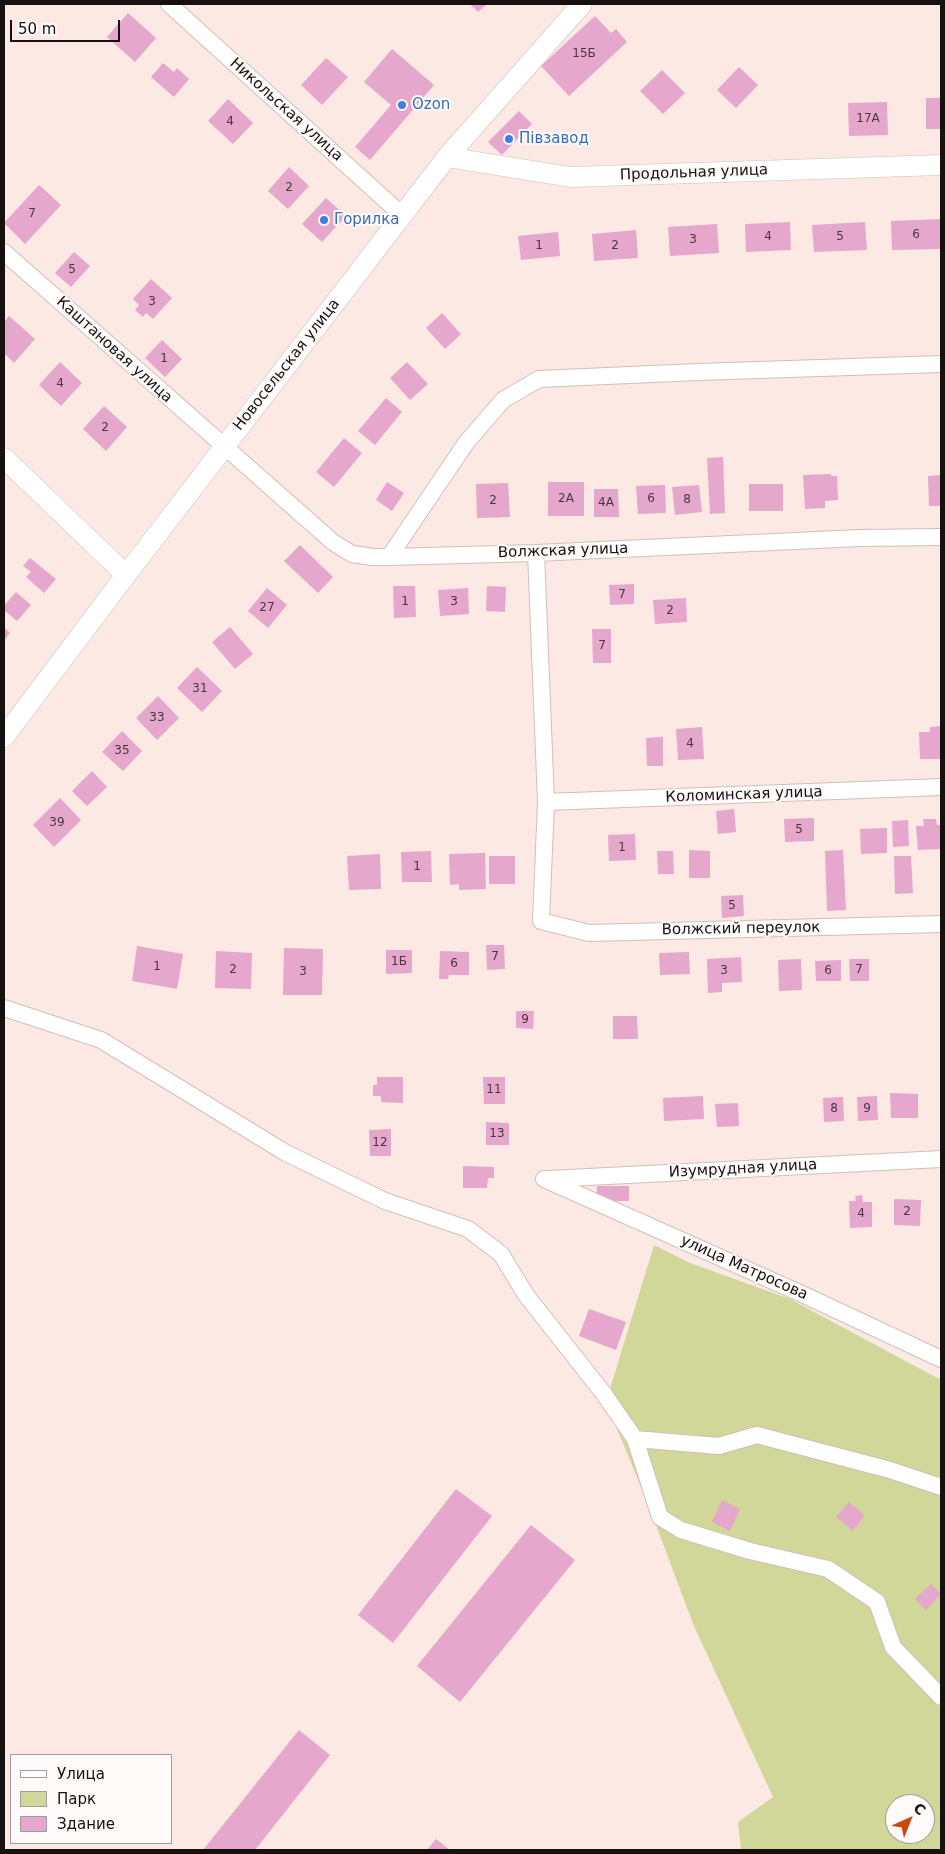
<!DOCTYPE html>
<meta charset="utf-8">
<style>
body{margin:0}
#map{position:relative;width:945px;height:1854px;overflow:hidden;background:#fce9e3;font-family:"DejaVu Sans",sans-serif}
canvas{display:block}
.frame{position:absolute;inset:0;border:5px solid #16100e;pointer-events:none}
.legend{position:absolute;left:10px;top:1754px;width:162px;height:90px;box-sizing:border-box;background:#fefaf9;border:1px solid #a19c9b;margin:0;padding:6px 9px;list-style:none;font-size:15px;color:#16100e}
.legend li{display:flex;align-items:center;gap:10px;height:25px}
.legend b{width:25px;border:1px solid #a19c9b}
.north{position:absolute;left:885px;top:1794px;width:50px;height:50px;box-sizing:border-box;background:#fefaf9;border:1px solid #a19c9b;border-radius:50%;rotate:44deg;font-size:14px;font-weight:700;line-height:20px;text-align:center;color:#16100e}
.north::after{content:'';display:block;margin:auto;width:18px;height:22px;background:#cd470b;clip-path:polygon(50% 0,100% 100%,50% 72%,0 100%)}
.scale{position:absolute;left:10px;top:20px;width:110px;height:22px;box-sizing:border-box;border:2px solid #16100e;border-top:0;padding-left:6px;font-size:15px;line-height:18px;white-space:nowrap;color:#16100e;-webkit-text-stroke:4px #fefaf9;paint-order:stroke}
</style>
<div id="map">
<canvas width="945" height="1854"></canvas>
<div class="frame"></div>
<ul class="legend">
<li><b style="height:6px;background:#fff"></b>Улица</li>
<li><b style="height:14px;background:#d0d798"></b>Парк</li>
<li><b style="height:14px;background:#e5a7cc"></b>Здание</li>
</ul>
<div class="north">С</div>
<div class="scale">50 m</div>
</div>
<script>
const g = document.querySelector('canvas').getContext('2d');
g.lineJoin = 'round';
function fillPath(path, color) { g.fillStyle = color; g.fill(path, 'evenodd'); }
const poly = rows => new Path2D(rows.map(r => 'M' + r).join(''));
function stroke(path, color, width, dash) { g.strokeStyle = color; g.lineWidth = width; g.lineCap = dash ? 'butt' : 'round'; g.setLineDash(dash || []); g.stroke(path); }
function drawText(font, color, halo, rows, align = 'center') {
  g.font = font + ' "DejaVu Sans",sans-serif'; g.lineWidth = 4; g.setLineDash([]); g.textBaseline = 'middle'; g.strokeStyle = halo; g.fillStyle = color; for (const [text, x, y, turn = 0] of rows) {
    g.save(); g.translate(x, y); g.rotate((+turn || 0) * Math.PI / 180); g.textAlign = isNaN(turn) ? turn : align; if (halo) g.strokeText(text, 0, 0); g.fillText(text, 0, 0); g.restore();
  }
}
const green = poly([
 [654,1245,690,1263,790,1299,941,1380,941,1850,741,1850,738,1822,773,1797,694,1626,648,1504,606,1402],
 [895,1804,925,1804,925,1834,895,1834]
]);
const building = poly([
 [470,4,487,4,478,12],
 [128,13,156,38,135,62,107,37],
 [595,16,611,33,616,29,627,42,569,96,541,66],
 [392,49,434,85,370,160,355,147,391,105,364,82],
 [326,58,348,77,322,105,301,85],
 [163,63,174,72,177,68,189,79,174,97,151,77],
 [739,67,758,85,736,108,717,90],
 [662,70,685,93,663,114,640,91],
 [926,98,941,98,941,129,926,129],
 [228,99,253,123,233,144,208,121],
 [887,102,888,135,849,136,848,103],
 [519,111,532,124,502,155,488,142],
 [289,167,309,186,288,209,268,191],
 [39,185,61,205,25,244,4,223],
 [326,198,346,216,322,242,302,224],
 [941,219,941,249,892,250,891,221],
 [790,222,791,250,746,252,745,224],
 [865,222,867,250,814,252,812,225],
 [717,224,719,253,670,256,668,227],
 [636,230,638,258,594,261,592,234],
 [558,232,560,256,521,260,518,236],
 [74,252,90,266,71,287,55,273],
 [151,279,172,298,153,319,146,313,143,317,135,310,139,305,133,299],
 [442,313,461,334,445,349,426,328],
 [9,316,35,339,14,363,4,353,4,322],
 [162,340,182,359,165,377,145,358],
 [60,362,82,383,61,406,39,385],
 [407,362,428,384,410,400,390,378],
 [386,398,402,412,375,445,358,431],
 [104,406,127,427,106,451,83,429],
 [344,438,362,453,334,487,316,472],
 [723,457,725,513,710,514,707,458],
 [831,474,831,476,837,476,838,500,825,501,825,508,805,509,803,475],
 [941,475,941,506,929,506,928,476],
 [387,482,404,493,392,511,376,500],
 [548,482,584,482,584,516,548,516],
 [508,483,510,517,477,518,476,484],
 [749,484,783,484,783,511,749,511],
 [665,485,666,513,638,514,636,486],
 [699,485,702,512,675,515,672,487],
 [594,489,618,489,619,517,594,517],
 [300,545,333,577,318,593,284,561],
 [30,558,56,579,44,593,26,577,31,572,23,566],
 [634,584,634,604,610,605,609,585],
 [393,586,415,586,416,617,394,618],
 [487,586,506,587,505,612,486,611],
 [267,588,287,605,268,628,248,611],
 [468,588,469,614,440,616,438,590],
 [16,592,31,605,17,621,4,610,4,606],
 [686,598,687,622,655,624,653,600],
 [4,627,10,633,4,641],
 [230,627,253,654,235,669,212,642],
 [592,629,611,629,611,663,593,663],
 [197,667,222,691,202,712,177,688],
 [158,696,179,718,157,740,136,718],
 [941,726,941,759,920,759,919,732,930,732,930,727],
 [702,727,704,759,678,760,676,729],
 [122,731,142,751,123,771,102,752],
 [663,737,663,766,647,766,646,738],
 [92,771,107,787,87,806,72,791],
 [60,798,81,820,54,847,33,825],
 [734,809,736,832,718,834,716,811],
 [814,818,814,841,785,842,784,819],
 [923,819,936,819,937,825,941,825,941,849,918,850,916,826,924,826],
 [908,820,909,846,893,847,892,821],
 [887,828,887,853,861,854,860,829],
 [635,834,636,860,609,861,608,835],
 [689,850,710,851,710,878,689,878],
 [843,850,846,910,827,911,825,851],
 [431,851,432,882,402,882,401,852],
 [657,851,673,851,674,874,658,874],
 [485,853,486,889,459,890,459,884,450,885,449,854],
 [380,854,381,889,349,890,347,856],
 [489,856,515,856,515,884,489,884],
 [894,856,911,856,913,893,895,894],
 [743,895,744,916,722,918,721,896],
 [486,945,504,945,505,969,487,970],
 [137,946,183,954,177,989,132,981],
 [284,948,323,949,322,995,283,995],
 [386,950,412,950,412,973,386,974],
 [216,951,252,953,251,989,215,988],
 [440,951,469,952,469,975,449,975,448,979,439,979],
 [689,952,690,974,660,975,659,953],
 [741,957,742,982,722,983,722,992,708,993,707,959],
 [801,959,802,990,779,991,778,960],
 [849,959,869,959,869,981,850,981],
 [841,960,841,981,816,981,815,961],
 [516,1011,534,1011,533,1029,516,1028],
 [613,1016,637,1016,638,1039,613,1039],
 [377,1077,403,1077,403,1103,381,1102,381,1096,373,1096,373,1085,377,1085],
 [483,1077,505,1077,505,1104,484,1104],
 [890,1093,918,1094,918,1118,891,1118],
 [703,1096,704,1119,664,1121,663,1098],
 [877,1096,878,1120,858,1121,857,1097],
 [843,1097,844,1121,824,1122,823,1098],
 [738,1103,739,1126,717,1127,715,1104],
 [486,1122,509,1123,509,1145,486,1145],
 [391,1129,391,1156,370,1156,369,1130],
 [463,1166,494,1167,494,1178,488,1178,487,1188,463,1188],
 [597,1186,629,1186,629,1201,597,1201],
 [862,1195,863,1202,872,1202,872,1227,850,1228,849,1201,856,1201,855,1196],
 [894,1199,921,1200,920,1226,894,1225],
 [589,1309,626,1322,616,1350,579,1336],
 [456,1489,492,1516,393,1643,358,1615],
 [722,1500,740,1509,730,1531,712,1522],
 [849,1502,865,1515,853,1531,836,1517],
 [531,1525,575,1560,460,1702,417,1666],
 [931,1584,941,1594,926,1610,915,1599],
 [299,1730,330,1755,255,1850,203,1850],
 [436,1839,450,1850,427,1850]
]);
const minor = poly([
 [169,4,402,215],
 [4,252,334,543,352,554,373,557,389,557,536,553,860,538,941,537],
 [536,553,546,802,541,921,589,933,941,924],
 [389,557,466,443,503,400,539,379,698,372,941,364],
 [546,802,941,787],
 [4,1008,101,1040,286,1153,385,1201,468,1229,501,1254,526,1295,604,1394,635,1439,719,1446,757,1435,890,1470,941,1487],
 [544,1179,802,1294,941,1359],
 [549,1179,941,1159],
 [635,1439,660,1517,681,1530,750,1551,828,1569,877,1602,893,1647,941,1697]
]);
const tertiary = poly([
 [447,157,570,177,941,165],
 [4,458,126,575],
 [4,737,126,575,447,157,582,4]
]);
const markers = [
 [402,105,5,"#3f7fe0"],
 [509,139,5,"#3f7fe0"],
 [324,220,5,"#3f7fe0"]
];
const numberNames = [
 ["15Б",584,54],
 ["17А",868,119],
 ["4",230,122],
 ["2",289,188],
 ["7",32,214],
 ["6",916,235],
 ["4",768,237],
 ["5",840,237],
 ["3",693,240],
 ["1",539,246],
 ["2",615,246],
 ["5",72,270],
 ["3",152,302],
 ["1",164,359],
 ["4",60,384],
 ["2",105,428],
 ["2А",566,499],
 ["6",651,499],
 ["8",687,500],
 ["2",493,501],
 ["4А",606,503],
 ["7",622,595],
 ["1",405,602],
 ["3",454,602],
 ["27",267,608],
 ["2",670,611],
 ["7",602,646],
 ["31",200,689],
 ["33",157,718],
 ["4",690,744],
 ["35",122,751],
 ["39",57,823],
 ["5",799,830],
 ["1",622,848],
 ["1",417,867],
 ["5",732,906],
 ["7",495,957],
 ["1Б",399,962],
 ["6",454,964],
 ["1",157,967],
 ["2",233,970],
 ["7",859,970],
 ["3",724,971],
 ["6",828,971],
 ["3",303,972],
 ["9",525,1020],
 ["11",494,1090],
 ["8",834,1109],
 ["9",867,1109],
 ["13",497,1134],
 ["12",380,1143],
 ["2",907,1212],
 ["4",861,1214]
];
const shopNames = [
 ["Ozon",412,105],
 ["Пiвзавод",519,139],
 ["Горилка",334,220]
];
const streetNames = [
 ["Никольская улица",286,110,42],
 ["Продольная улица",694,173,-2],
 ["Каштановая улица",114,350,42],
 ["Новосельская улица",287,365,-52],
 ["Волжская улица",563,551,-2],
 ["Коломинская улица",744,795,-2],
 ["Волжский переулок",741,929,-1],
 ["Изумрудная улица",743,1169,-3],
 ["улица Матросова",744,1268,24]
];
fillPath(green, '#d0d798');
fillPath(building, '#e5a7cc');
stroke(minor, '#d1bfb9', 18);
stroke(tertiary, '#d1bfb9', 21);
stroke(minor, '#fff', 16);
stroke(tertiary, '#fff', 20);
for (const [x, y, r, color] of markers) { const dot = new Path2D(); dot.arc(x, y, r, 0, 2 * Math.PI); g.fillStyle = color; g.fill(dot); stroke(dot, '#fefaf9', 2); }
drawText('12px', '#4a363e', null, numberNames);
drawText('15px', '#366cbe', '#fefaf9', shopNames, 'left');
drawText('15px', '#16100e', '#fefaf9', streetNames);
</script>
